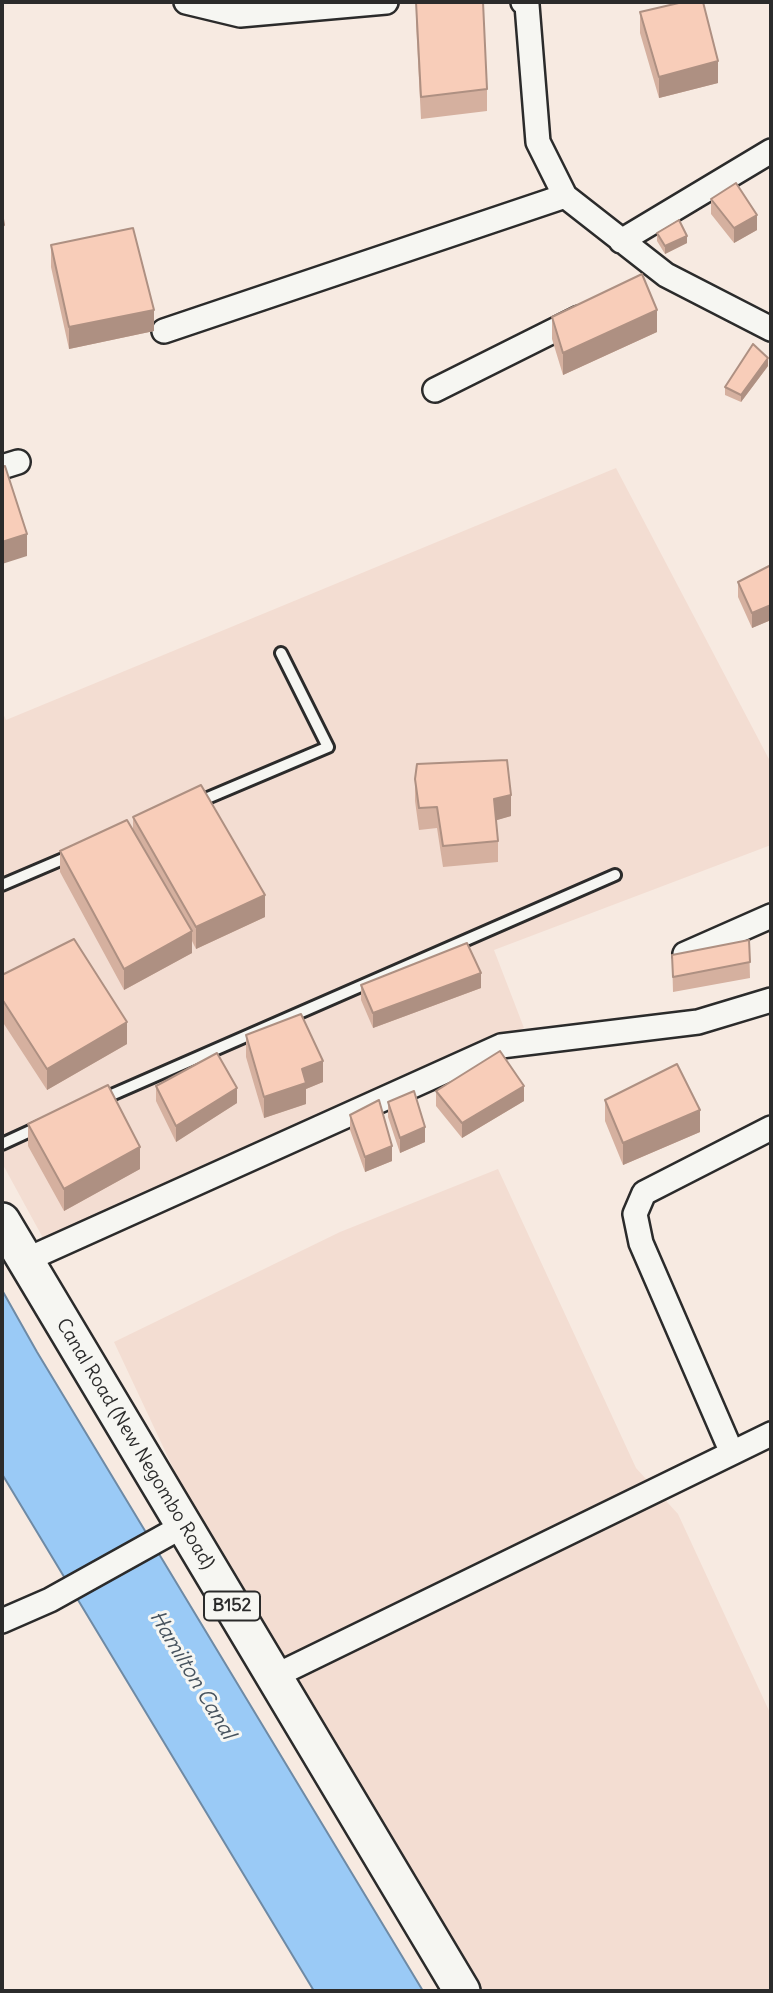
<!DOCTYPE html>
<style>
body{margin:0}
#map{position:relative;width:773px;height:1993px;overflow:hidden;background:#f7eae1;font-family:Delius,sans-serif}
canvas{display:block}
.frame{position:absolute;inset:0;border:4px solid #2b2b2b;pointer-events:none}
</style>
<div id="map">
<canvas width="773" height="1993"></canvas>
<div class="frame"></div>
</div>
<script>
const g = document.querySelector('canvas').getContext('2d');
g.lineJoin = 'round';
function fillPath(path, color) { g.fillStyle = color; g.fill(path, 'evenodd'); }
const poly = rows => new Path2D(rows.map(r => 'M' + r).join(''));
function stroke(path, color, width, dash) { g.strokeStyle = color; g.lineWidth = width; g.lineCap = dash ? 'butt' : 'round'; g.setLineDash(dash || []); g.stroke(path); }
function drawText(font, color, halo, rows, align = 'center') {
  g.font = font + ' Delius,sans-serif'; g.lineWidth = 6; g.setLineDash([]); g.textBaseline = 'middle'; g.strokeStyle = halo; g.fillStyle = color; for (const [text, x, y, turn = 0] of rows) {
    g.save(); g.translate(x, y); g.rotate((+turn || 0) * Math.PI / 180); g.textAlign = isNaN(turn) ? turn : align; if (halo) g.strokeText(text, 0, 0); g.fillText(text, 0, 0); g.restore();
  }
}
const built = poly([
 [616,468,771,763,771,845,494,950,524,1028,43,1238,2,1163,2,711,6,720],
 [498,1169,636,1468,678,1514,771,1715,771,1991,478,1991,197,1519,114,1342,340,1232]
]);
const water = poly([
 [2,1290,37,1352,423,1991,314,1991,2,1474,2,1290]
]);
const service = poly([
 [198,802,328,747,281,653],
 [2,885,70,856],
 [100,1100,615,875],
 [2,1144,41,1126]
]);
const minor = poly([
 [186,2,240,15,386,2],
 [523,2,527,5,538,142,565,196,666,275,771,329],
 [621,241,771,151],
 [164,331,565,196],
 [435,390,579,318],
 [2,467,18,462],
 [685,954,771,916],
 [26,1260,501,1046,698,1022,771,1000],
 [732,1453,641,1243,635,1214,644,1193,771,1128],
 [2,1621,50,1600,183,1526],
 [275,1676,771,1434]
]);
const primary = poly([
 [2,1221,462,1991]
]);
const wall = poly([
 [416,2,487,89,487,111,421,119,416,22],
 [640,12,718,83,659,98,640,33],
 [711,199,757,230,734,243,711,214],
 [657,233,687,243,665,254,657,241],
 [51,245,154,331,69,349,51,267],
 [552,317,657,332,563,375,552,339],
 [768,366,741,402,725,395,725,387],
 [771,565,771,620,752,628,738,597,738,582],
 [415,779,511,816,496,820,498,841,498,862,443,867,437,828,419,830,415,801],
 [133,817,265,917,196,949,192,941,192,953,124,990,60,872,60,851,133,832],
 [749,940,750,978,673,992,672,955],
 [2,975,127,1044,47,1090,2,1021],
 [361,985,481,988,373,1028,361,1000],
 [246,1035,323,1082,306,1089,306,1104,264,1118,246,1057],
 [156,1086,237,1103,176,1142,156,1101],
 [436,1091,524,1101,462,1138,436,1106],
 [605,1100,700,1132,623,1165,605,1121],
 [388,1102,425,1142,400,1153,388,1117],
 [350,1115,392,1161,365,1172,350,1130],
 [28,1124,140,1169,64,1211,28,1146]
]);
const shadedWall = poly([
 [718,61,718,83,659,98,659,77],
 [757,215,757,230,734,243,734,228],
 [4,225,4,247,2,248,2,226],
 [687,236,687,243,665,254,665,246],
 [154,310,154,331,69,349,69,327],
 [657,310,657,332,563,375,563,353],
 [768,358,768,366,741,402,741,395],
 [27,534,27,556,2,564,2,542],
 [771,605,771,620,752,628,752,613],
 [511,795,511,816,494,821,494,799],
 [265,895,265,917,196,949,196,927],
 [192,931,192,953,124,990,124,969],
 [481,973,481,988,373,1028,373,1013],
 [127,1022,127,1044,47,1090,47,1069],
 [323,1061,323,1082,306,1089,306,1104,264,1118,264,1097,302,1069],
 [524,1086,524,1101,462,1138,462,1123],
 [237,1088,237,1103,176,1142,176,1126],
 [700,1110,700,1132,623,1165,623,1143],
 [425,1127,425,1142,400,1153,400,1138],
 [392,1146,392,1161,365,1172,365,1157],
 [140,1147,140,1169,64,1211,64,1189]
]);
const building = poly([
 [416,2,483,2,487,89,421,97,416,2],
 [683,2,703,2,718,61,659,77,640,12,683,2],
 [736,183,757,215,734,228,711,199,736,183],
 [2,213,4,225,2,226,2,213],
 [679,220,687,236,665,246,657,233,679,220],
 [133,228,154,310,69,327,51,245,133,228],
 [642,274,657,310,563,353,552,317,642,274],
 [753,344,768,358,741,395,725,387,753,344],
 [5,466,27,534,2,542,2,467,5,466],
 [771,565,771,605,752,613,738,582,771,565],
 [507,760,511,795,494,799,498,841,443,846,437,807,419,808,415,779,417,764,507,760],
 [201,785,265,895,196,927,133,817,201,785],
 [127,820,192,931,124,969,60,851,127,820],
 [74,939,127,1022,47,1069,2,999,2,975,74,939],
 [749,940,750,962,673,977,672,955,749,940],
 [467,943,481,973,373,1013,361,985,467,943],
 [301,1014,323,1061,302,1069,306,1083,264,1097,246,1035,301,1014],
 [500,1051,524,1086,462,1123,436,1091,500,1051],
 [217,1053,237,1088,176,1126,156,1086,217,1053],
 [677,1064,700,1110,623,1143,605,1100,677,1064],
 [108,1085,140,1147,64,1189,28,1124,108,1085],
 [414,1091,425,1127,400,1138,388,1102,414,1091],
 [379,1100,392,1146,365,1157,350,1115,379,1100]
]);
const shields = [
 [232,1606,56]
];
const shieldNames = [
 ["B152",232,1606]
];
const streetNames = [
 ["Canal Road (New Negombo Road)",135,1444,59]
];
const waterNames = [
 ["Hamilton Canal",192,1675,59]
];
fillPath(built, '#f3ddd2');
fillPath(water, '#9acaf6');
stroke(water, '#6e8aa5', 2);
stroke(service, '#2b2b2b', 16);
stroke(minor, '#2b2b2b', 28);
stroke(primary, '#2b2b2b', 40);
stroke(service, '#f6f6f2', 10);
stroke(minor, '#f6f6f2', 23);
stroke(primary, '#f6f6f2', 35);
fillPath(wall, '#d5b09f');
fillPath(shadedWall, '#ae9082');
fillPath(building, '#f8cdb9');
stroke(building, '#ae9082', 2);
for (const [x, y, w] of shields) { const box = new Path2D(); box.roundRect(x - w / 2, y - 14.5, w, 29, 5); g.fillStyle = '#f6f6f2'; g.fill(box); stroke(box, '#2b2b2b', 2); }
drawText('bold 18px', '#2b2b2b', null, shieldNames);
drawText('19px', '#2b2b2b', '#f6f6f2', streetNames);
drawText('italic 21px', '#47535e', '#f6f6f2', waterNames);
</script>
